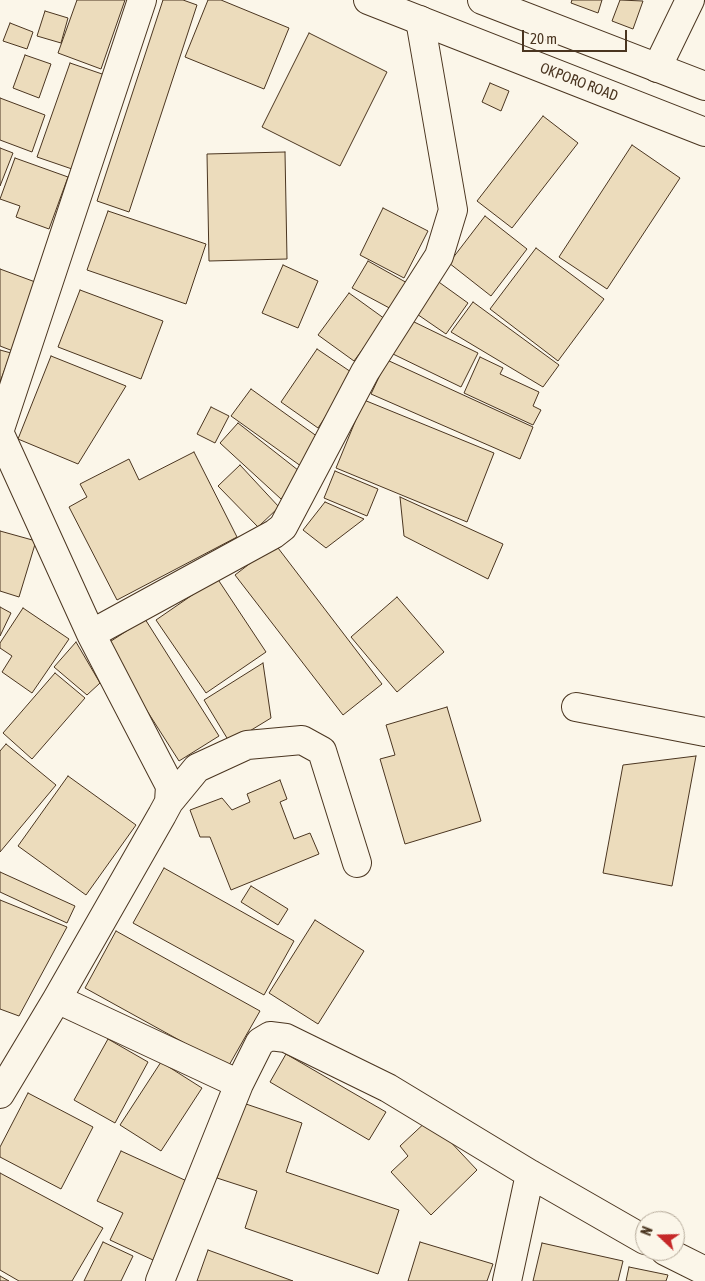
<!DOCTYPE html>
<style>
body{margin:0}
#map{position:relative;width:705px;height:1281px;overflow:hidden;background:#fbf6e9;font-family:"Asap Condensed",sans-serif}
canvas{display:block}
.north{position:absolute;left:635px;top:1211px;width:50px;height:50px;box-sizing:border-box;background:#fbf6e9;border:1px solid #b4a999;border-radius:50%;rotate:291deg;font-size:14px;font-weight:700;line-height:20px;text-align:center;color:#4a3520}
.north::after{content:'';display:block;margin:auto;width:18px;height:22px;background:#c62828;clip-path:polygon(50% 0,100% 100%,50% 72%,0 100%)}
.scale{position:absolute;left:522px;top:30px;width:105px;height:22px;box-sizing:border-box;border:2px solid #4a3520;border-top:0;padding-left:6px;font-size:15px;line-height:18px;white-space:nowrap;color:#4a3520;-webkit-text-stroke:4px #fbf6e9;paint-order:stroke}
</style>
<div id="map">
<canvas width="705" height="1281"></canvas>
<div class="north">N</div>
<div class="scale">20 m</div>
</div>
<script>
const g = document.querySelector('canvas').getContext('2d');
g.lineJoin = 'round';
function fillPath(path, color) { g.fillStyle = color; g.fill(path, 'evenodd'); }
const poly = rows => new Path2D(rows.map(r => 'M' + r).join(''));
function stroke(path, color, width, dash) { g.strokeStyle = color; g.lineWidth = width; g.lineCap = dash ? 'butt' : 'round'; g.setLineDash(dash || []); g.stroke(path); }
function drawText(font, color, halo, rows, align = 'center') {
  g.font = font + ' "Asap Condensed",sans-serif'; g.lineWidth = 4; g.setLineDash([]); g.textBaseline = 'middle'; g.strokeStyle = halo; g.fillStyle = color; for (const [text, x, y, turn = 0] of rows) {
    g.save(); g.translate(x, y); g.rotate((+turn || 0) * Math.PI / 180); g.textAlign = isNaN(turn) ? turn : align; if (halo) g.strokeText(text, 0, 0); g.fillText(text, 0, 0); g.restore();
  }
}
const building = poly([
 [77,0,125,0,101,69,58,53,77,0],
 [163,0,183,0,197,5,129,212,97,201,163,0],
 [208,0,221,0,289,28,264,89,185,57,208,0],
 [572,0,602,0,598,13,571,3,572,0],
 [620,0,643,1,633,29,612,21,620,0],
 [45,11,68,18,61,43,37,36,45,11],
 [10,23,33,32,27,49,3,41,10,23],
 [309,33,387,72,340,166,262,127,309,33],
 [25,55,51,64,39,98,13,88,25,55],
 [70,63,105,75,72,169,37,157,70,63],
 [490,83,509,91,501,111,482,102,490,83],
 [0,98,45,115,32,152,0,140,0,98],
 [543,116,578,143,512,228,477,201,543,116],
 [632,145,680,178,607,289,559,257,632,145],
 [0,148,13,153,0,186,0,148],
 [285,152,287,259,209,261,207,154,285,152],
 [15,158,68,177,49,229,16,217,20,206,0,199,15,158],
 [383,208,428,231,404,278,360,255,383,208],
 [108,211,206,244,186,304,87,270,108,211],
 [485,216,527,249,491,296,449,263,485,216],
 [536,248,604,299,558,361,490,309,536,248],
 [368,261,409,284,395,311,352,288,368,261],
 [283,265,318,281,298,328,262,313,283,265],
 [0,269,38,283,13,351,0,346,0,269],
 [436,280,468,303,446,334,414,312,436,280],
 [80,290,163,321,141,379,58,347,80,290],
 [349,293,385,319,354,361,318,335,349,293],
 [473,302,559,365,543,387,451,332,473,302],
 [410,320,478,353,461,387,393,354,410,320],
 [317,349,354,374,318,428,281,402,317,349],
 [0,350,11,353,0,382,0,350],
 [51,356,126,386,78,464,18,439,51,356],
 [480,357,503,368,500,374,539,392,533,406,541,410,533,425,464,393,480,357],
 [387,360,533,427,520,459,371,394,387,360],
 [251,389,325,442,305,469,231,416,251,389],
 [364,400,494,453,467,522,336,468,364,400],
 [211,407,229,416,215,443,197,434,211,407],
 [238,423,303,474,281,499,220,443,238,423],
 [194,452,237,537,117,600,69,507,87,497,80,484,129,459,139,480,194,452],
 [240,465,279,507,258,527,218,486,240,465],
 [335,471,378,489,367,516,324,498,335,471],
 [400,497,503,544,488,579,404,536,400,497],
 [325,502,364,519,326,548,303,530,325,502],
 [0,531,36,541,19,597,0,591,0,531],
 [275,544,382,684,343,715,235,575,275,544],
 [217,578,266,652,206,693,156,620,217,578],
 [397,597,444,652,397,692,351,637,397,597],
 [0,607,11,613,0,636,0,607],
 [23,608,69,639,32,693,2,672,12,656,0,648,0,643,23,608],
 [145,619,219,736,179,761,105,645,145,619],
 [76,642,100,683,87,695,54,667,76,642],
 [263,663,271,718,230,743,204,700,263,663],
 [55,673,85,698,32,759,3,733,55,673],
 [447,707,481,821,405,844,380,759,395,755,386,725,447,707],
 [6,744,56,785,0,852,0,751,6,744],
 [696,756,672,886,603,873,623,765,696,756],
 [68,776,136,825,86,895,18,846,68,776],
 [280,780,287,799,280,802,294,839,310,833,319,854,231,890,210,837,200,837,190,810,222,798,232,810,250,802,247,794,280,780],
 [164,868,294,941,264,995,133,923,164,868],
 [0,872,75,906,67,923,0,892,0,872],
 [251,886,288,909,278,925,241,902,251,886],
 [0,900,67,927,19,1016,0,1009,0,900],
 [315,920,364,951,318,1024,269,993,315,920],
 [116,931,260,1011,228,1067,85,988,116,931],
 [108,1039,148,1062,115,1123,74,1100,108,1039],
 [286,1054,386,1112,369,1140,270,1082,286,1054],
 [161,1062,202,1088,161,1151,120,1125,161,1062],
 [28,1093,93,1127,61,1189,0,1157,0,1147,28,1093],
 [243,1103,302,1123,286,1172,399,1210,378,1274,245,1228,257,1191,217,1178,243,1103],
 [429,1119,477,1170,431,1215,391,1172,408,1156,400,1146,429,1119],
 [121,1151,189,1182,153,1260,110,1240,123,1213,97,1201,121,1151],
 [0,1173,103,1228,72,1281,19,1281,0,1270,0,1173],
 [103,1242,133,1256,121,1281,84,1281,103,1242],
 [420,1242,493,1264,487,1281,408,1281,420,1242],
 [542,1243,623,1261,618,1281,533,1281,542,1243],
 [208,1250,293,1281,197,1281,208,1250],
 [629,1267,668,1275,666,1281,626,1281,629,1267],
 [0,1276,9,1281,0,1281,0,1276]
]);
const minor = poly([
 [657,68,690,0],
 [0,429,142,0],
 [0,434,91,634,170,786,169,802,162,815,57,999,0,1094],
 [91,634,274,534,283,527,365,372,439,256,453,210,420,20],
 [576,707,705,732],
 [169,802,197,768,247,745,302,740,322,751,357,863],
 [57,999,239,1084],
 [665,1251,705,1271],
 [160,1281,239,1084,260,1042,270,1036,286,1038,388,1088,530,1174,645,1240],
 [507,1281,530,1174]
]);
const secondary = poly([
 [368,0,705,132],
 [482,0,705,86]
]);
const streetNames = [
 ["OKPORO ROAD",579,82,21]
];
fillPath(building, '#ecdcbc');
stroke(building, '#4a3520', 1);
stroke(minor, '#4a3520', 30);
stroke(secondary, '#4a3520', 30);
stroke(minor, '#fbf6e9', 28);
stroke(secondary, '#fbf6e9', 28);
drawText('15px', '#4a3520', '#fbf6e9', streetNames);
</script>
